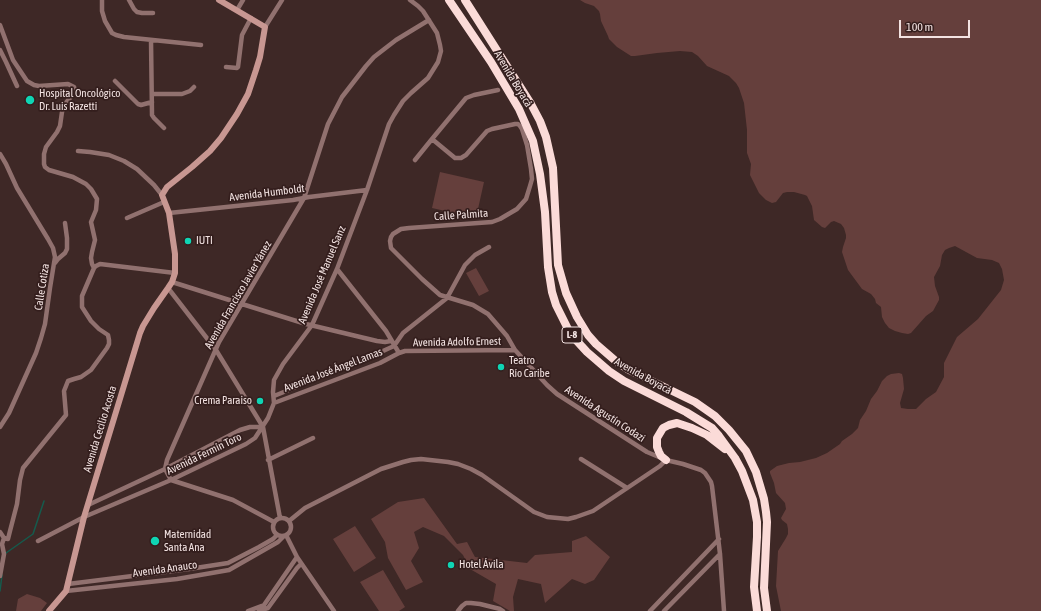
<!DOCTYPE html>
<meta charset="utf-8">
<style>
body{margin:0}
#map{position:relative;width:1041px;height:611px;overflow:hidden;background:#3e2826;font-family:"Asap Condensed",sans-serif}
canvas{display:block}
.scale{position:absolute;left:899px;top:20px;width:71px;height:18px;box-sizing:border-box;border:2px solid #f3e3e2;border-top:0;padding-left:5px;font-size:12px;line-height:14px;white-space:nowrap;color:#f3e3e2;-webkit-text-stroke:3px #341e1d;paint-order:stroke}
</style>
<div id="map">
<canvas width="1041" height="611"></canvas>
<div class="scale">100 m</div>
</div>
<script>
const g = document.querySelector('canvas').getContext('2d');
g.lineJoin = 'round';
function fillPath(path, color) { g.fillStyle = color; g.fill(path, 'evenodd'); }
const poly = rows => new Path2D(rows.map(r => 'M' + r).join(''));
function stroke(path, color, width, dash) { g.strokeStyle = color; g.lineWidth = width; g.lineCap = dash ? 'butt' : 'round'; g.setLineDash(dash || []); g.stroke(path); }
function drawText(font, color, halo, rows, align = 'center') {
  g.font = font + ' "Asap Condensed",sans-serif'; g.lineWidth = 3.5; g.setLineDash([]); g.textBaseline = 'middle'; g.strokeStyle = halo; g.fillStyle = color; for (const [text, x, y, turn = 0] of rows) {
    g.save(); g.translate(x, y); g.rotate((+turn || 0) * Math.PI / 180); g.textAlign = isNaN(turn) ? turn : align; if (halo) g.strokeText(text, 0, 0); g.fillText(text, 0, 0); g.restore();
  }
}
const green = poly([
 [580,0,1041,0,1041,611,781,611,776,586,778,551,786,538,788,534,788,529,787,524,782,520,781,518,786,509,785,503,776,493,774,483,770,473,770,471,777,466,789,463,800,462,816,458,827,453,840,444,842,441,852,434,858,428,860,420,866,411,871,399,877,391,882,381,887,376,891,374,899,373,902,374,903,378,904,389,900,403,901,408,908,409,916,409,926,399,936,392,944,377,944,363,957,337,978,319,1001,290,1004,280,1002,269,999,263,992,260,977,258,955,246,949,248,945,250,942,255,940,266,934,277,935,286,939,297,939,300,933,311,926,316,911,333,908,334,902,333,895,331,889,328,885,323,882,317,881,307,876,303,875,299,871,294,862,289,848,270,842,252,843,247,846,238,846,235,844,228,841,224,834,221,831,222,825,228,822,227,814,220,812,206,807,196,805,195,794,192,787,192,783,193,776,202,772,203,766,200,759,193,750,175,751,164,747,153,747,130,744,103,739,88,736,83,729,76,707,66,698,56,692,52,680,51,657,53,635,56,631,56,617,47,609,39,608,36,601,21,600,14,599,11,594,6,585,3],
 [440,172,484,182,476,218,432,208],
 [476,268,489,291,479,296,466,273],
 [424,498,457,544,467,542,475,557,527,563,535,555,572,552,572,541,586,536,610,557,594,580,585,584,572,579,545,603,541,584,518,579,513,597,514,611,510,611,493,601,496,584,470,569,463,555,444,536,423,527,414,532,419,548,411,561,423,582,406,590,388,558,385,542,371,519,398,502],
 [355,526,376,558,354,572,333,539],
 [383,570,405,607,399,611,379,611,360,582],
 [27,594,40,598,47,603,41,611,16,611,18,599]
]);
const stream = poly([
 [6,553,33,534,44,501],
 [0,591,2,575]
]);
const street = poly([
 [102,0,102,11,105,21,112,33,116,35,124,37,201,45],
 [129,0,134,9,137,12,142,13,153,13],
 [237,10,243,0],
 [0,25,13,60,27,81,34,85,39,86,68,84,74,87,75,90,74,93,65,104,62,112,60,126,57,132,46,147,44,154,44,164,45,167,49,170,73,177,86,184,91,189,97,199,96,210,91,222,95,240,92,252,91,258,92,264,94,268,82,296,82,307,91,321,99,329,108,335,109,340,109,344,107,348,91,370,81,377,74,379,68,381,64,391,66,415,23,468,20,480,17,504,10,531,8,539,4,538],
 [265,27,282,0],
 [151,40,152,115,154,118,164,128],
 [0,50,6,62,17,86],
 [226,67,237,68,238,67,242,35,251,18],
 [115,81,138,104,141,105,152,102],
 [498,90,474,95,466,98,432,139,455,158,461,158,466,155,487,131,492,129,515,124,518,124,520,126,522,129,527,145,531,169,532,179,530,186,526,199,517,209,500,219,492,222,409,228,401,229,393,234,391,237,390,241,391,248,422,279,440,295,473,305,488,314,507,336,515,350,547,385,557,394,647,452,666,460,683,464,701,470,705,473,711,482,712,486,720,554,724,611],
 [152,94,182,94,190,91,194,87],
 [78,151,90,152,109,155,124,161,137,169,154,185,162,195],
 [0,154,6,164,17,188,48,239,53,248,55,257,50,288,45,324,41,338,36,353,9,413,0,427],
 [415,160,432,139],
 [169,213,293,200,309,197,367,190],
 [127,218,164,202],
 [55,263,58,259,65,253,67,249,67,238,65,223],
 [94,268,96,266,100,264,175,273],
 [337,269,386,331,399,353],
 [172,282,242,304,306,324,377,341,385,342,391,341],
 [168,288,216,350,263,427,280,518],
 [274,396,372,356,394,346,403,333,447,298,465,265,475,255,489,247],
 [274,403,380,363,399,353,405,351,515,350],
 [581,459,627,488],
 [268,460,313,438],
 [88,505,165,469,240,430,250,427,263,427],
 '273 527a9 9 0 1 1 18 0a9 9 0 1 1-18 0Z',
 [289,521,305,508,381,469,403,462,411,460,421,459,448,462,458,464,471,469,482,475,534,512,547,517,568,519,576,517,593,511,660,466,666,460],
 [274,522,233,500,171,480,165,469,167,460,219,342,304,198,328,124,342,97,366,66,374,57,396,40,429,20],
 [0,532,4,538,2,544,4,554,0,576],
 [286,535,297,557,334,611],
 [38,541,84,517,171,480,246,444,255,438,268,418,274,403,273,392,274,380,283,364,312,325,337,269,367,190,389,124,394,115,403,101,411,93,428,78,438,62,441,51,440,45,437,33,423,11,418,6,410,0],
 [68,584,189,569,228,563,259,547,273,539,277,535],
 [66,591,177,579,229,570,278,542,284,536],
 [248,611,264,605,297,557],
 [259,611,268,608,297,568,301,564],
 [458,611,462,606,466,603,471,603,480,604,500,609,503,611],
 [650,611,719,539],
 [664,611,720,554]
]);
const secondary = poly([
 [49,611,66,591,84,517,140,333,143,326,154,308,168,288,172,282,175,273,175,254,169,213,162,195,167,187,192,167,210,151,221,138,237,114,248,94,256,70,260,57,265,27,219,0]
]);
const highway = poly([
 [449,0,491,62,519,109,533,141,540,174,545,212,548,267,552,292,556,305,568,329,576,340,587,352,609,371,624,381,686,412,712,428,719,436,735,458,742,471,753,500,757,522,757,537,754,587,757,611],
 [465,0,531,104,540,121,546,137,553,168,558,265,566,293,577,317,588,335,596,344,618,363,629,370,695,402,715,416,729,430,746,451,756,472,764,499,766,512,767,522,764,588,767,611],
 [666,460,661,456,659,452,657,447,657,438,663,428,669,425,677,423,692,428,707,435,725,449]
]);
const markers = [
 [30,100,5,"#0fd5b4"],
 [188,241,4,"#0fd5b4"],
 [501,367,4,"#0fd5b4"],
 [260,401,4,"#0fd5b4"],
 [155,541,5,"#0fd5b4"],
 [451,565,4,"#0fd5b4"]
];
const shields = [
 [572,335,20]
];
const shieldNames = [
 ["L-8",572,335]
];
const streetNames = [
 ["Avenida Boyacá",513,79,59],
 ["Avenida Humboldt",267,193,-7],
 ["Calle Palmita",461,215,-4],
 ["Avenida José Manuel Sanz",322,275,-67],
 ["Calle Cotiza",42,287,-81],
 ["Avenida Francisco Javier Yánez",238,295,-60],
 ["Avenida Adolfo Ernest",457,342,-1],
 ["Avenida José Ángel Lamas",333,370,-21],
 ["Avenida Boyacá",643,376,29],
 ["Avenida Agustín Codazi",605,414,33],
 ["Avenida Cecilio Acosta",100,429,-73],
 ["Avenida Fermín Toro",204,454,-26],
 ["Avenida Anauco",165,569,-8]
];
const poiNames = [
 ["Hospital Oncológico",39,94],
 ["Dr. Luis Razetti",39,107],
 ["IUTI",196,241],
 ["Teatro",509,361],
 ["Río Caribe",509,374],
 ["Crema Paraiso",252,401,"right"],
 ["Maternidad",164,535],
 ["Santa Ana",164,548],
 ["Hotel Ávila",459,565]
];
fillPath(green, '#653f3c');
stroke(stream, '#155b4d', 1.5);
stroke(street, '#91716f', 4.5);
stroke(secondary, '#c89792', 6);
stroke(highway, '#fbdbd8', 8);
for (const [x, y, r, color] of markers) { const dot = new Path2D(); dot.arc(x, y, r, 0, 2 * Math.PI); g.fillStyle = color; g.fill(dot); stroke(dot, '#341e1d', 1.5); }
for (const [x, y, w] of shields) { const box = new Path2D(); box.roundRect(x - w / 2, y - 8, w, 16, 3); g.fillStyle = '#341e1d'; g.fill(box); stroke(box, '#f3e3e2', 1); }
drawText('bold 10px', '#f3e3e2', null, shieldNames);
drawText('11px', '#f3e3e2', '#341e1d', streetNames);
drawText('11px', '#f3e3e2', '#341e1d', poiNames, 'left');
</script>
